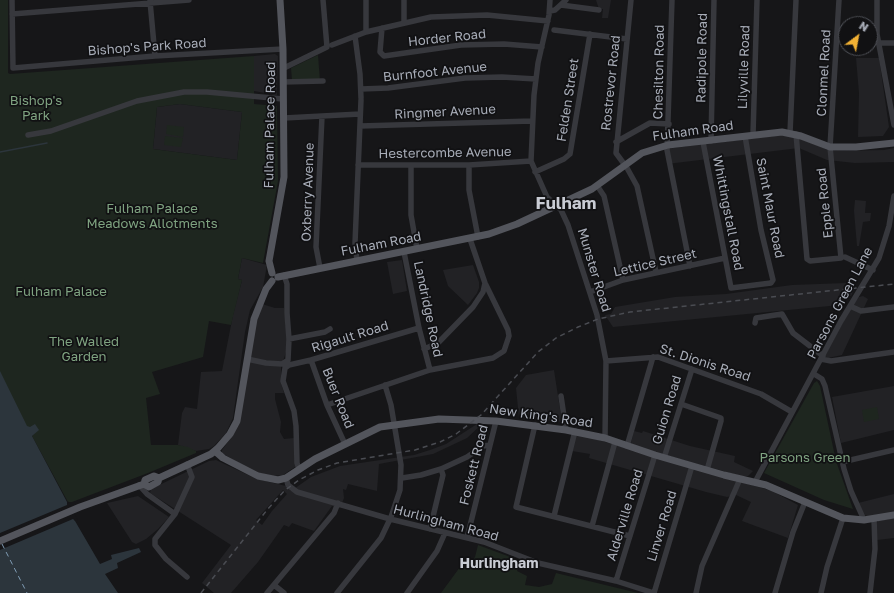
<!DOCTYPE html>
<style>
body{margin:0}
#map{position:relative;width:894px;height:593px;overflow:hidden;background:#161618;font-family:"Golos Text",sans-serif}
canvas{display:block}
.north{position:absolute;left:838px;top:16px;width:40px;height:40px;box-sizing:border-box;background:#111113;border:1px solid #4d4f55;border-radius:50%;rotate:32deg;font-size:11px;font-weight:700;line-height:16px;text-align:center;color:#a8adb8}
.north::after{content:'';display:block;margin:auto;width:14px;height:18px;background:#f2b134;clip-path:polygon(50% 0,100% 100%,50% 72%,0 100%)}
</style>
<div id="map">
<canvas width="894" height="593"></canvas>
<div class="north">N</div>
</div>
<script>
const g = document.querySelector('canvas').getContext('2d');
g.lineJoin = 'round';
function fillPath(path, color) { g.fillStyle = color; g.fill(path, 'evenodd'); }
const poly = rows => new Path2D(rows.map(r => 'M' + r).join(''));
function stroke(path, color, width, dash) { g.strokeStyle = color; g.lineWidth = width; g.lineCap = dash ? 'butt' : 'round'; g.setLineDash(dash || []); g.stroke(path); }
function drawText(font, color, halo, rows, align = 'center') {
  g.font = font + ' "Golos Text",sans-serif'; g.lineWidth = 3.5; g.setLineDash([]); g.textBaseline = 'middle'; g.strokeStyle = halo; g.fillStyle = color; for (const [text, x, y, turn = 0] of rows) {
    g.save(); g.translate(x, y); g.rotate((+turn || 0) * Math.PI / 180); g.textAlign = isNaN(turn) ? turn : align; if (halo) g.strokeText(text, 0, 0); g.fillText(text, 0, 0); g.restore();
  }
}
const built = poly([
 [596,0,611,0,608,18,602,18,603,9,599,9],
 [275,54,278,56,277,95,254,91,254,56],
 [856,58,879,58,889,127,883,136,858,137,859,93],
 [180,104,242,112,237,160,153,149,157,107],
 [782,135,799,138,828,150,834,151,884,150,894,148,894,162,855,163,827,160,799,148,667,164,665,149],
 [855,200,866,201,865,213,871,213,870,221,863,222,859,246,857,246,854,211],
 [242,258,267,265,263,287,250,310,245,332,233,418,226,433,214,446,209,449,196,451,178,445,182,413,185,407,197,409,201,372,222,371,233,315,242,280,238,279],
 [402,260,407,291,393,294,387,262],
 [473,265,479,282,479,288,477,293,468,305,448,286,443,270],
 [846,283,846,287,856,286,851,296,844,297,840,305,613,327,605,315,611,314,615,307,675,297,726,294,792,285],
 [863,296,868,299,842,355,828,358,825,356,852,305,859,297],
 [262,304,275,308,284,308,288,346,281,367,281,383,284,393,275,393,275,399,281,422,280,432,284,439,294,438,298,465,283,475,273,476,254,472,222,453,222,450,230,439,254,329],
 [554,370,562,422,519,418,516,388,526,375],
 [894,386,894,430,841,443,832,397],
 [477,424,482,424,467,438,433,454,379,464,377,491,348,484,346,490,343,489,344,498,340,508,332,506,314,531,292,523,289,527,284,525,258,562,231,593,214,593,202,583,231,545,150,493,151,489,209,461,216,460,257,479,286,486,291,491,311,477,340,466,414,455,430,450,446,444],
 [283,490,287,494,272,511,262,525,256,520],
 [634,431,642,433,643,431,690,446,735,456,734,462,753,471,748,476,741,476,633,446,631,443],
 [578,434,772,491,798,505,788,538,742,521,751,502,736,495,727,497,706,492,589,458,590,454,572,451,575,436],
 [894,494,894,512,870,517,864,515,858,503],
 [138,496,169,517,158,529,146,539,136,544,132,542,107,503],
 [894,518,894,538,877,540,876,524,878,521]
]);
const green = poly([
 [0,0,8,0,8,73,10,74,254,56,254,104,277,106,278,181,263,263,242,258,238,279,242,280,231,325,209,321,203,357,152,372,160,394,146,398,151,445,178,445,188,447,196,451,196,453,148,473,72,502,68,502,32,436,38,430,26,428,0,377],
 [180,104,242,112,237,160,153,149,157,107],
 [318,55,320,81,292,80,291,68],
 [167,125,184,127,183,137,166,134],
 [165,136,183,138,181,147,164,145],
 [817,381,820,386,836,461,853,509,824,500,764,473,814,383],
 [877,407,879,419,864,422,862,410],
 [478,545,521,561,517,571,527,576,525,585,539,587,552,584,556,573,638,593,441,593,463,563,470,564,475,557]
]);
const water = poly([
 [0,371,27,426,30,427,35,424,39,430,32,436,67,502,67,504,75,521,100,564,112,559,111,555,139,548,141,552,117,563,118,568,105,574,118,593,0,593]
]);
const pier = poly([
 [69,501,69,505,78,520,75,521,73,519,0,550,0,533,67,505]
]);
const stream = poly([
 [0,152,47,143]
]);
const ferry = poly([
 [2,544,27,593]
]);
const minor = poly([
 [12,0,13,68,155,56,283,49],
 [404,0,404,22],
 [550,0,549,15,538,63,534,95,531,161,547,197,561,210,568,225,597,315,606,361,605,438],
 [631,0,616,153,627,168,637,186,656,272],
 [672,0,667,150,690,266],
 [877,0,877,34,894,125],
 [150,1,155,56],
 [561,5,599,10],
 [550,11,555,10,566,0],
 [12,14,189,0],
 [382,28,380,52,384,56,461,45,504,44,542,47],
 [554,30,627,39],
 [366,32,366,0],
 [355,36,360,74,361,98],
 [878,43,894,43],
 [332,45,366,32,431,17,487,15,548,21],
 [284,68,327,47,323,0],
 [283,82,323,81],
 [361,89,388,88,465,78,502,77,536,79],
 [284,118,360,114],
 [360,126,532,121],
 [790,133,796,0],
 [796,134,807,259,810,261,841,258,830,147,839,0],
 [28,135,51,131,137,101,184,92,207,92,283,99],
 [753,135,757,0],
 [711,141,714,0],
 [616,142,650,123,669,124],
 [703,142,731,288,771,283,773,280,761,230,745,136],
 [358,165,469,165,531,161],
 [469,165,469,190,478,237],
 [411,166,411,215,417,249],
 [535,172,564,159,570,154,590,34],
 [598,187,604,196,623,280],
 [404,252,419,328,430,370],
 [845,257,873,270],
 [357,261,355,243,361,100],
 [320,268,316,247,322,116],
 [590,292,623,280,725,258],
 [850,306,861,311,894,307],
 [755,323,756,318,782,314,793,333,823,356],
 [289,339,325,332,330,329],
 [424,349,438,343,473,307,483,292,485,283],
 [247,359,266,363,282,364,288,360,289,339,287,313,287,284,284,275],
 [821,359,831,361,894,352],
 [311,360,327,405,345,444],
 [606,361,658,357,761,394,792,412],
 [814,374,822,379,825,386,844,469,851,491,864,520],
 [561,396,566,430],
 [681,404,721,418,721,421,707,470],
 [327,405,430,370,493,358,504,351,509,336,508,330,485,283,470,239],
 [535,425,516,507,630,536],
 [627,446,653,357],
 [664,458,692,369],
 [842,462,894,450],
 [299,469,297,463,296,426,294,411,283,381,285,368,289,365,311,360,419,328],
 [286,478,288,485,297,492,390,519,484,542,538,563,616,581,654,593],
 [402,478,421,475,441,469,467,457,483,446,490,445],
 [755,482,841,321,879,258,889,226,894,196],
 [139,485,147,494,175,514],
 [554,516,575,431],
 [592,526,615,442],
 [430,529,443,475,441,469],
 [467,538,496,421],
 [187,577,166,559,155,545,155,539,175,514,192,477,187,464],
 [616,581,655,455],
 [274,585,284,593],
 [267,593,334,513,338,503],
 [337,593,381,538,391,517,400,490,401,465,391,405,385,385],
 [407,593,437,551,445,533],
 [654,593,692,466],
 [696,593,702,566,740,479],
 [775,593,793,532,805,502],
 [821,593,827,567,843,518],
 [870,593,875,549,874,518]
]);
const major = poly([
 [272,273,269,261,284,177,283,49,280,0],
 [278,277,489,234,517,224,592,189,642,153,668,145,782,132,801,136,830,147,856,147,894,143],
 [215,451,223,458,258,476,278,480,286,478,315,459,380,427,439,419,496,421,566,430,605,438,655,455,724,475,766,485,843,518,864,520,894,515],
 [144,484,149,487,158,482,159,478],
 [0,541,80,507,144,484,145,480,154,476,159,478,211,454,218,448,230,434,237,421,254,319,266,289,272,281]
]);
const rail = poly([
 [201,593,267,510,284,491,299,480,318,470,337,463,415,450,440,442,456,434,481,415,538,352,556,338,578,327,598,319,630,312,894,284]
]);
const streetNames = [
 ["Horder Road",447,38,-6],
 ["Bishop's Park Road",147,47,-4],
 ["Radipole Road",702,58,-89],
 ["Lilyville Road",744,67,-88],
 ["Burnfoot Avenue",435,72,-6],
 ["Chesilton Road",659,72,-89],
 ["Clonmel Road",824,73,-87],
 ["Rostrevor Road",611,83,-84],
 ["Felden Street",568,100,-81],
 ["Ringmer Avenue",445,112,-3],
 ["Fulham Palace Road",270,125,-89],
 ["Fulham Road",693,131,-8],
 ["Hestercombe Avenue",445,153,-1],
 ["Oxberry Avenue",308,192,-88],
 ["Epple Road",825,203,-96],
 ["Saint Maur Road",770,208,79],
 ["Whittingstall Road",728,213,79],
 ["Fulham Road",381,244,-11],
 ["Lettice Street",655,263,-13],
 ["Munster Road",594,270,73],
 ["Parsons Green Lane",840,303,-62],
 ["Landridge Road",428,309,78],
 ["Rigault Road",350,337,-17],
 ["St. Dionis Road",705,363,18],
 ["Buer Road",338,398,68],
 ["Guion Road",667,410,-73],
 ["New King's Road",541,416,8],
 ["Foskett Road",474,465,-76],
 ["Alderville Road",625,515,-73],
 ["Hurlingham Road",446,523,15],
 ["Linver Road",662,526,-73]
];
const parkNames = [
 ["Bishop's",36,101],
 ["Park",36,116],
 ["Fulham Palace",152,209],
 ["Meadows Allotments",152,224],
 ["Fulham Palace",61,292],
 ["The Walled",84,342],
 ["Garden",84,357],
 ["Parsons Green",805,458]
];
const neighbourhoodNames = [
 ["Hurlingham",499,564]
];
const districtNames = [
 ["Fulham",566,204]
];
fillPath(built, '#222225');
fillPath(green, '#1e261f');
fillPath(water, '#2c353c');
fillPath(pier, '#161618');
stroke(stream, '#2c353c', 1.5);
stroke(ferry, '#7f9bb3', 1, [5, 4]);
stroke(minor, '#37383d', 5.5);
stroke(major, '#53555c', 7);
stroke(rail, '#4a4c52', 1.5, [5, 4]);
drawText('13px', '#a8adb8', '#111113', streetNames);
drawText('13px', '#7fa381', '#111113', parkNames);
drawText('bold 14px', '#c9ccd4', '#111113', neighbourhoodNames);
drawText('bold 17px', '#c9ccd4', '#111113', districtNames);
</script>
